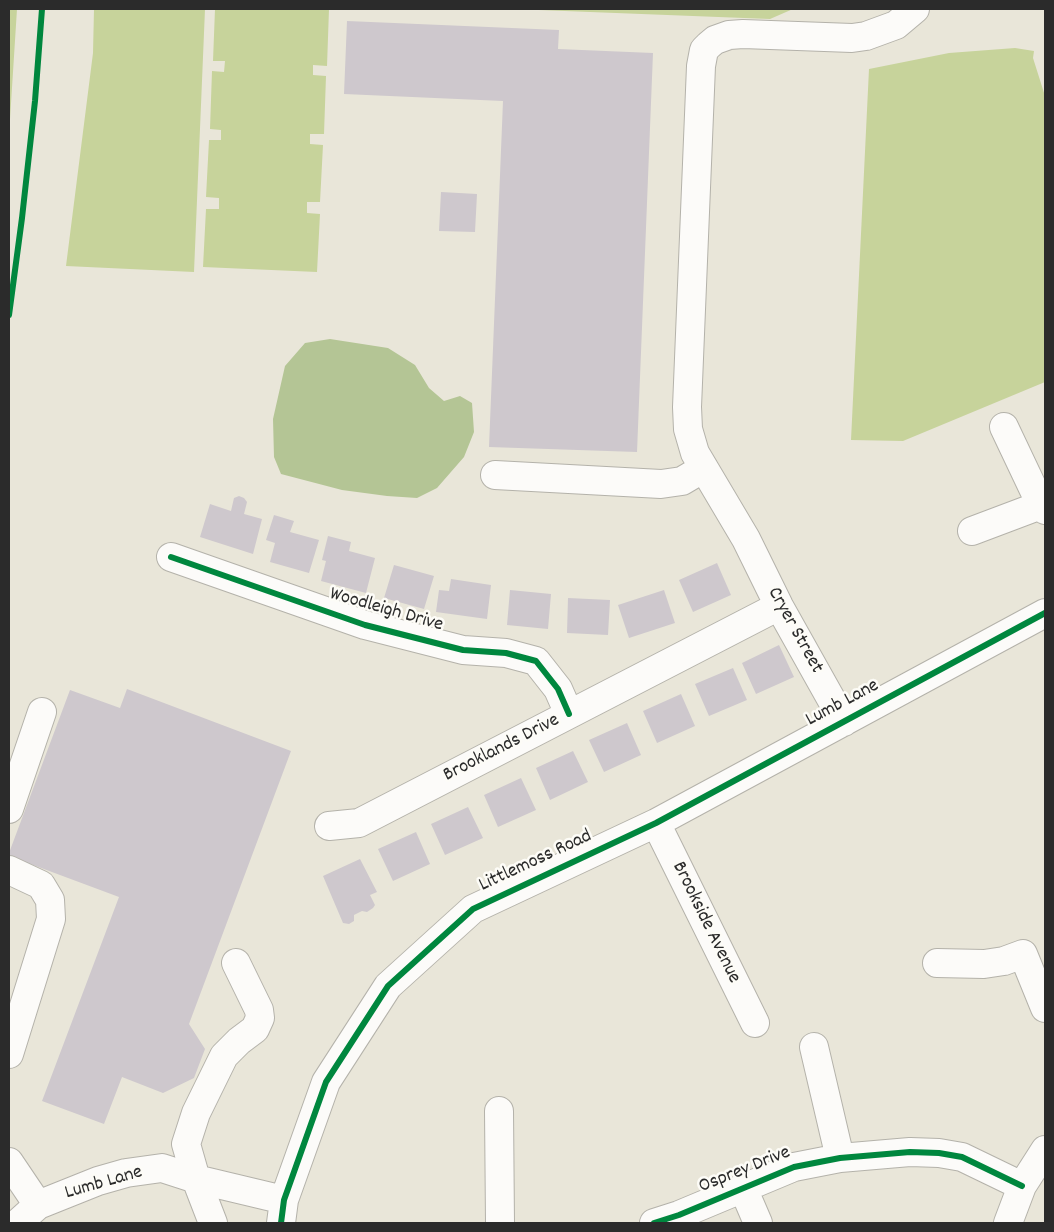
<!DOCTYPE html>
<style>
body{margin:0}
#map{position:relative;width:1054px;height:1232px;overflow:hidden;background:#e9e6d9;font-family:Dekko,sans-serif}
canvas{display:block}
.frame{position:absolute;inset:0;border:10px solid #2b2b2b;pointer-events:none}
</style>
<div id="map">
<canvas width="1054" height="1232"></canvas>
<div class="frame"></div>
</div>
<script>
const g = document.querySelector('canvas').getContext('2d');
g.lineJoin = 'round';
function fillPath(path, color) { g.fillStyle = color; g.fill(path, 'evenodd'); }
const poly = rows => new Path2D(rows.map(r => 'M' + r).join(''));
function stroke(path, color, width, dash) { g.strokeStyle = color; g.lineWidth = width; g.lineCap = dash ? 'butt' : 'round'; g.setLineDash(dash || []); g.stroke(path); }
function drawText(font, color, halo, rows, align = 'center') {
  g.font = font + ' Dekko,sans-serif'; g.lineWidth = 5; g.setLineDash([]); g.textBaseline = 'middle'; g.strokeStyle = halo; g.fillStyle = color; for (const [text, x, y, turn = 0] of rows) {
    g.save(); g.translate(x, y); g.rotate((+turn || 0) * Math.PI / 180); g.textAlign = isNaN(turn) ? turn : align; if (halo) g.strokeText(text, 0, 0); g.fillText(text, 0, 0); g.restore();
  }
}
const green = poly([
 [9,9,17,9,9,135],
 [94,9,205,9,194,272,66,266,93,53],
 [215,9,329,9,327,66,313,65,313,75,326,76,324,134,310,134,310,144,323,145,320,202,307,202,307,213,320,214,317,272,203,267,206,209,219,209,219,198,206,197,209,140,221,140,221,130,210,129,212,71,224,72,225,61,213,61],
 [513,9,793,9,770,19],
 [1015,48,1034,51,1033,58,1045,96,1045,382,903,441,851,440,869,69,949,53]
]);
const forest = poly([
 [330,339,388,348,415,365,429,388,444,401,460,396,472,403,474,432,464,457,437,488,417,498,387,496,342,490,281,474,274,457,273,419,285,366,305,343]
]);
const building = poly([
 [347,21,559,30,558,49,653,53,637,452,489,447,503,101,344,94],
 [441,192,477,194,475,232,439,231],
 [239,496,244,498,247,502,244,514,262,519,253,554,200,537,210,504,231,511,234,498],
 [274,515,294,521,290,532,319,540,309,573,270,562,275,543,266,540],
 [328,536,351,542,349,551,375,558,366,593,321,581,326,561,322,560],
 [717,563,731,595,693,612,679,580],
 [394,565,434,576,424,609,384,598],
 [451,579,491,585,487,619,436,612,439,590,449,591],
 [510,590,551,594,548,629,507,625],
 [664,590,675,623,629,638,618,605],
 [568,598,610,600,608,635,567,633],
 [779,645,794,677,756,694,742,663],
 [733,668,747,700,709,716,695,684],
 [127,689,291,751,189,1024,205,1049,194,1078,163,1093,122,1077,104,1124,42,1101,119,897,9,856,9,853,70,690,120,708],
 [681,694,695,726,657,743,643,711],
 [627,723,641,755,604,772,589,740],
 [573,751,588,782,550,800,536,768],
 [521,778,536,810,498,827,484,795],
 [468,807,483,838,445,855,431,824],
 [416,832,430,864,393,881,378,849],
 [360,859,377,892,370,895,375,905,373,908,367,912,362,911,354,915,354,921,349,924,343,923,323,876]
]);
const minor = poly([
 [1004,427,1041,505,1045,510],
 [495,475,661,484,682,481,704,468],
 [972,531,1041,505],
 [171,557,365,625,463,650,506,653,536,661,558,689,569,714],
 [844,722,779,606,746,539,695,453,688,429,687,407,701,66,704,50,709,45,715,40,729,35,743,34,852,38,866,36,896,25,915,9],
 [9,809,42,712],
 [656,823,755,1023],
 [329,826,359,823,779,606],
 [9,870,41,885,50,900,51,919,9,1054],
 [937,963,984,964,1004,961,1023,954,1045,1008],
 [814,1047,840,1158],
 [499,1111,500,1223],
 [9,1162,38,1205],
 [743,1188,758,1223],
 [18,1223,38,1205,98,1181,126,1173,162,1168,196,1179,284,1200],
 [213,1223,196,1179,186,1144,196,1113,224,1056,239,1041,255,1029,260,1018,259,1010,236,963],
 [281,1223,284,1200,326,1082,388,986,473,909,656,823,1045,613],
 [654,1223,679,1215,794,1167,840,1158,910,1152,939,1153,962,1157,1022,1186],
 [1008,1223,1022,1186,1045,1150]
]);
const cycleway = poly([
 [9,315,22,218,35,101,42,9],
 [171,557,365,625,463,650,506,653,536,661,558,689,569,714],
 [281,1223,284,1200,326,1082,388,986,473,909,656,823,1045,613],
 [654,1223,679,1215,794,1167,840,1158,910,1152,939,1153,962,1157,1022,1186]
]);
const streetNames = [
 ["Woodleigh Drive",386,611,16],
 ["Cryer Street",794,631,61],
 ["Lumb Lane",843,704,-28],
 ["Brooklands Drive",502,749,-27],
 ["Littlemoss Road",536,862,-25],
 ["Brookside Avenue",705,923,64],
 ["Osprey Drive",745,1171,-22],
 ["Lumb Lane",104,1184,-16]
];
fillPath(green, '#c7d39b');
fillPath(forest, '#b4c595');
fillPath(building, '#cec8cd');
stroke(minor, '#b4b2aa', 30);
stroke(minor, '#fcfbf9', 28);
stroke(cycleway, '#00873e', 6);
drawText('20px', '#2b2b2b', '#fdfcf7', streetNames);
</script>
